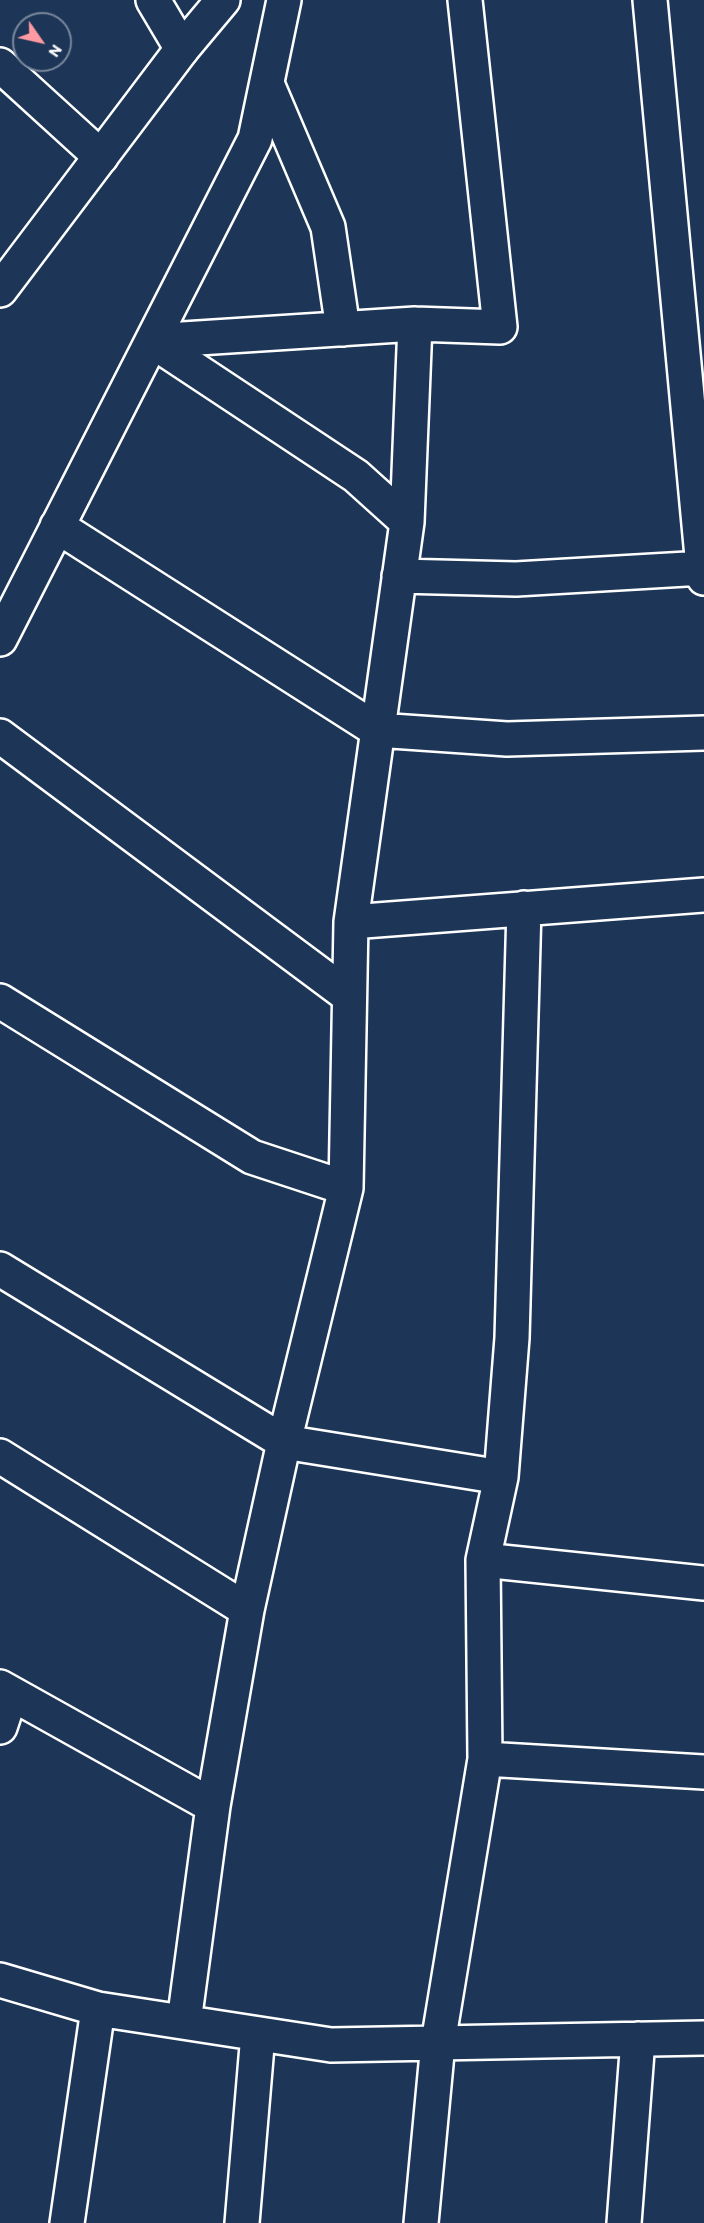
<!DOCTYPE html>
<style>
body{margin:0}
#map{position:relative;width:704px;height:2223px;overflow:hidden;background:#1d3557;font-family:Itim,sans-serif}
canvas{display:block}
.north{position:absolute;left:12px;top:12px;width:60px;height:60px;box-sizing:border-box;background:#1d3557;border:2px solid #77869a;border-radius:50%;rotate:124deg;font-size:16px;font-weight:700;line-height:24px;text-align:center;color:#fff}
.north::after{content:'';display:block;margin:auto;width:21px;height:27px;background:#ff9aa2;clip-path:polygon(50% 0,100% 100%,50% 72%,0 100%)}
</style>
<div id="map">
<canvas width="704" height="2223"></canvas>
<div class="north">N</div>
</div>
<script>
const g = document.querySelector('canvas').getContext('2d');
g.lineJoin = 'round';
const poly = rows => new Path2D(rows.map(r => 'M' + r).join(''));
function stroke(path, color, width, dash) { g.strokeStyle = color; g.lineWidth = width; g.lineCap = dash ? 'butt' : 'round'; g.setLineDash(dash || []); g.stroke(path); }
const minor = poly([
 [153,0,182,49],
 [650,0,704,578],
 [0,65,101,157],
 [268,86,328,227,343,329],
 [152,341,415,324,500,327,465,0],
 [152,341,356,476,407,522],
 [57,526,377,730,507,739,704,733],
 [399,576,516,579,704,568],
 [0,639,255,139,284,0],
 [0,736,349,996],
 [351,922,704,895],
 [0,1001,252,1157,346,1188],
 [0,1269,284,1442,501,1477],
 [0,1456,247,1610],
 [483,1560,704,1583],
 [0,1687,213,1806],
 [0,1727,11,1694],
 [485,1759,704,1772],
 [0,1980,98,2009,331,2045,704,2038],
 [184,2022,213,1806,247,1610,284,1442,346,1188,351,922,407,522,415,324],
 [67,2223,98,2009],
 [242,2223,258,2034],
 [421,2223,438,2043,485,1759,483,1560,501,1477,512,1338,524,908],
 [624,2223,638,2039]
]);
const major = poly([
 [0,290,182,49,223,0]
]);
stroke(minor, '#fff', 38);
stroke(major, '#fff', 38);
stroke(minor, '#1d3557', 33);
stroke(major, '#1d3557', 33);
</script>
